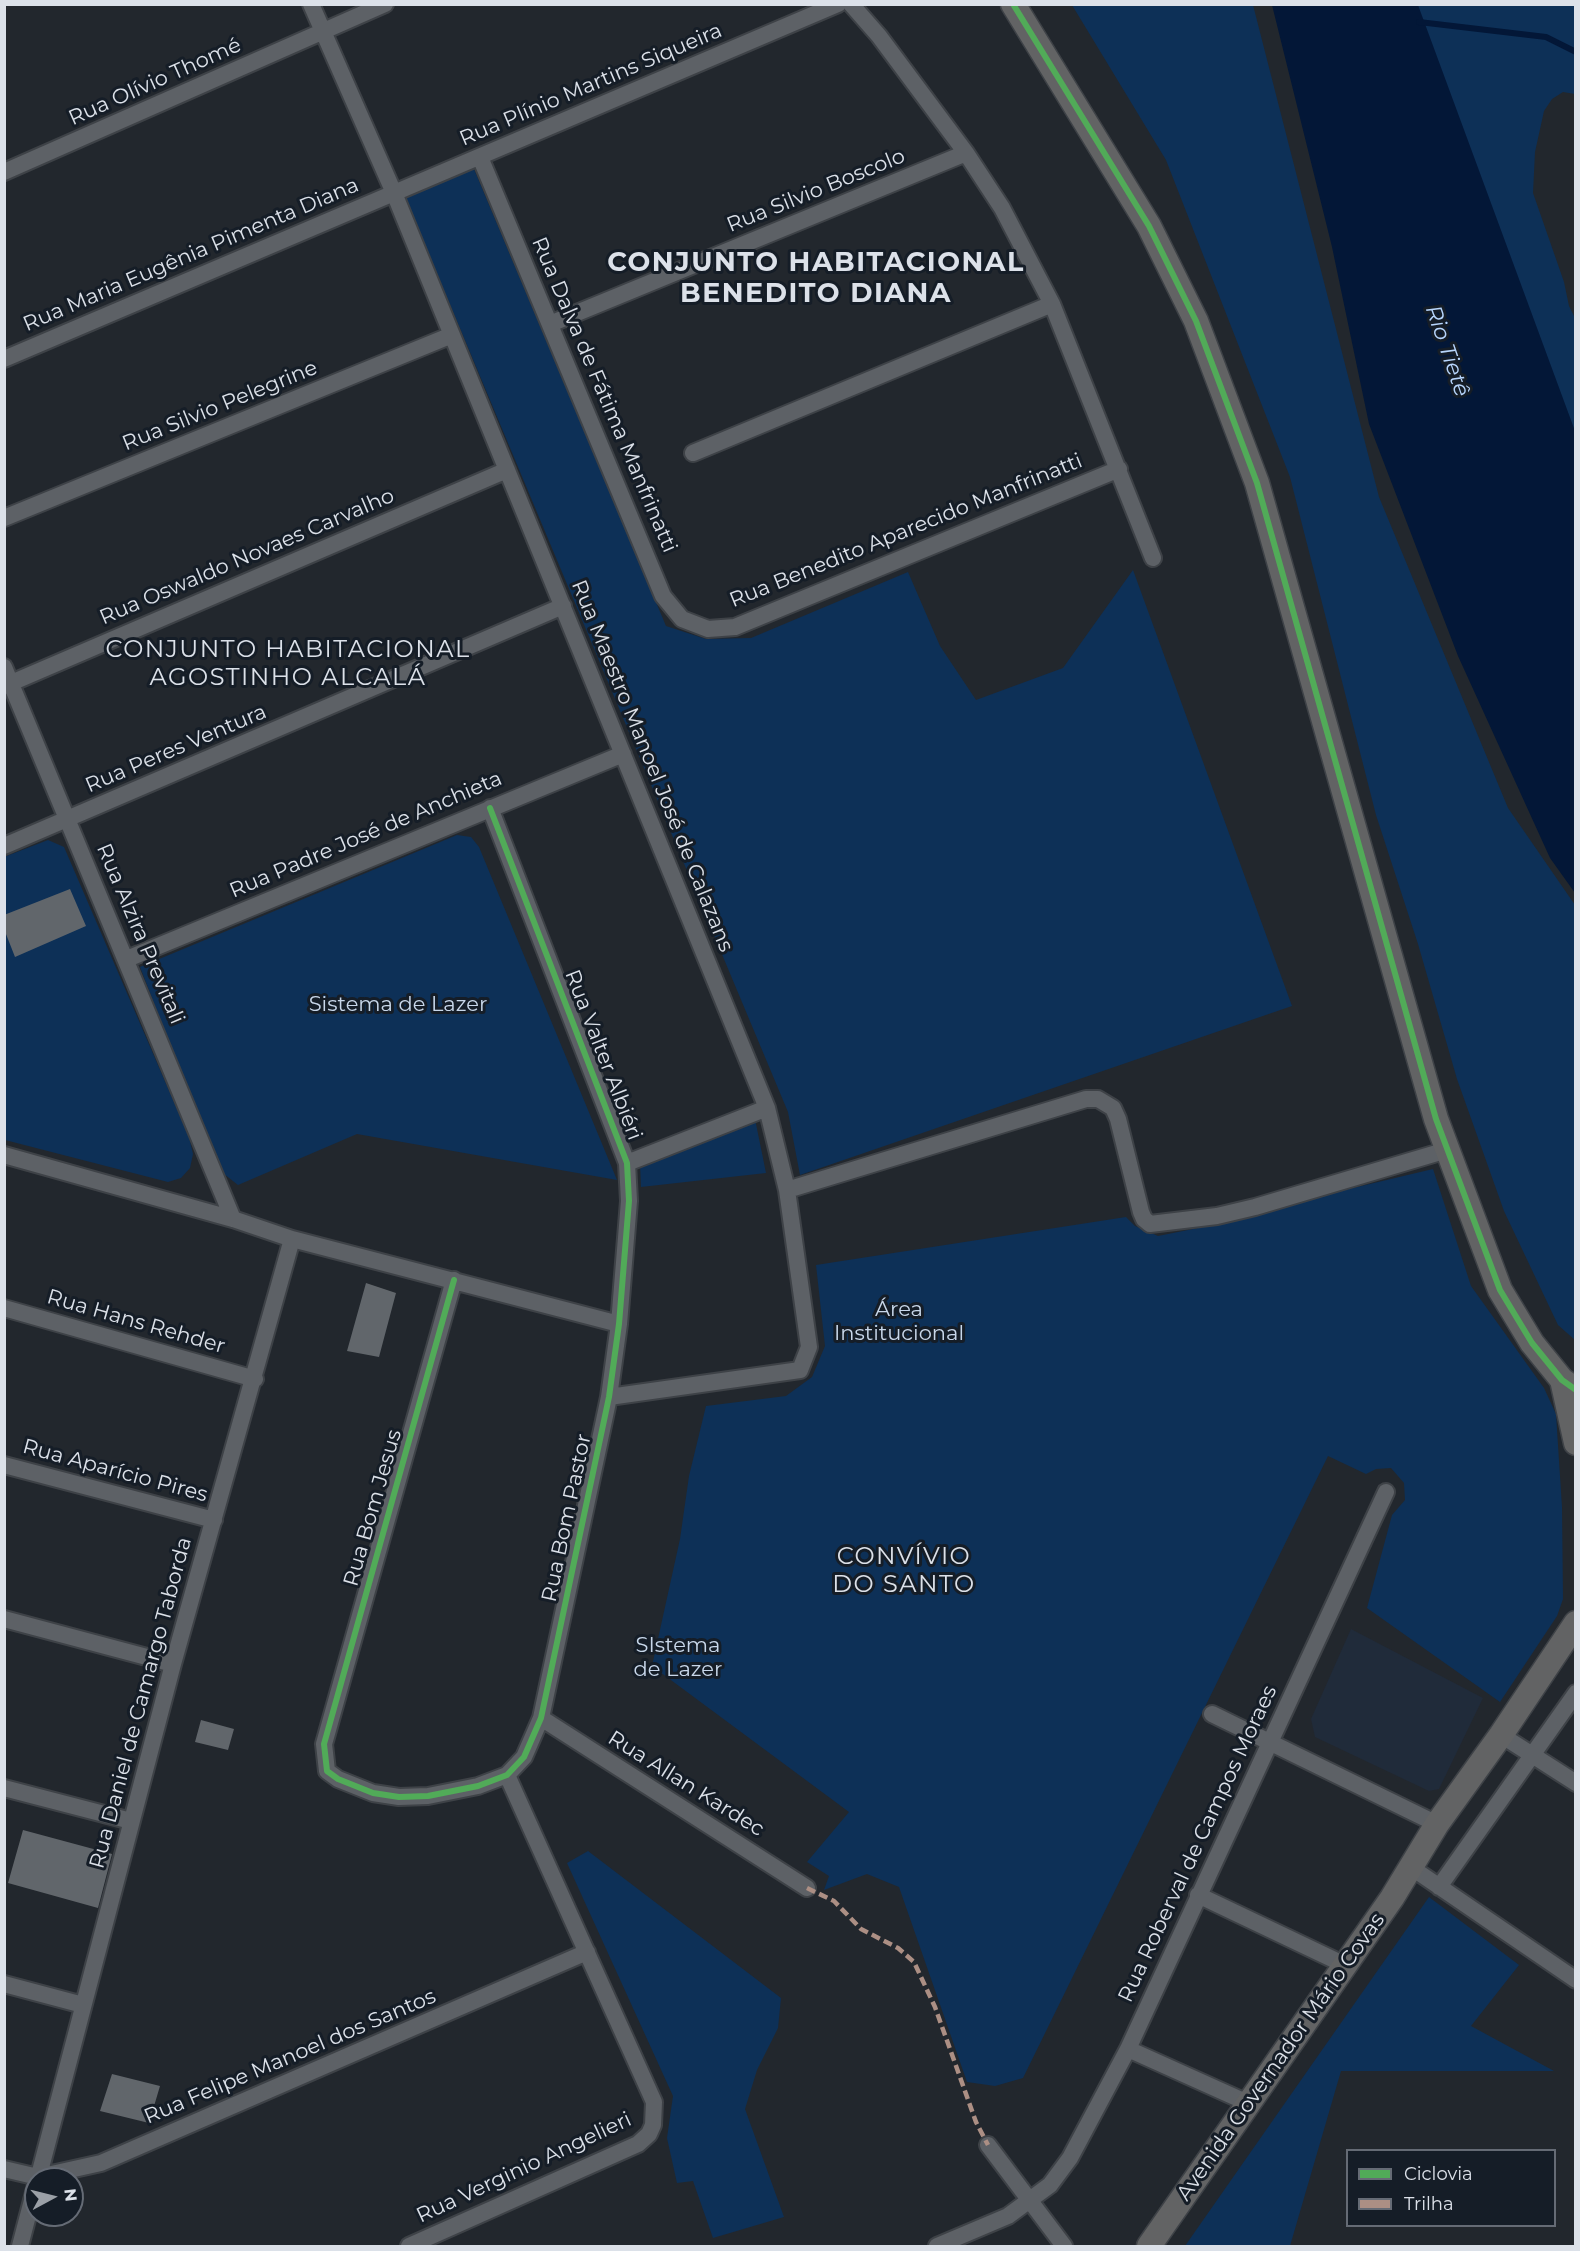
<!DOCTYPE html>
<meta charset="utf-8">
<style>
body{margin:0}
#map{position:relative;width:1580px;height:2251px;overflow:hidden;background:#22272d;font-family:Montserrat,sans-serif}
canvas{display:block}
.frame{position:absolute;inset:0;border:6px solid #dce1e9;pointer-events:none}
.legend{position:absolute;left:1346px;top:2149px;width:210px;height:78px;box-sizing:border-box;background:#151d27;border:2px solid #656b75;margin:0;padding:8px 10px;list-style:none;font-size:18px;color:#dce1e9}
.legend li{display:flex;align-items:center;gap:12px;height:30px}
.legend b{width:30px;border:2px solid #656b75}
.north{position:absolute;left:24px;top:2167px;width:60px;height:60px;box-sizing:border-box;background:#151d27;border:2px solid #656b75;border-radius:50%;rotate:83deg;font-size:16px;font-weight:700;line-height:24px;text-align:center;color:#dce1e9}
.north::after{content:'';display:block;margin:auto;width:21px;height:27px;background:#9ba0a7;clip-path:polygon(50% 0,100% 100%,50% 72%,0 100%)}
</style>
<div id="map">
<canvas width="1580" height="2251"></canvas>
<div class="frame"></div>
<ul class="legend">
<li><b style="height:8px;background:#51ab58"></b>Ciclovia</li>
<li><b style="height:8px;background:#ac8f84"></b>Trilha</li>
</ul>
<div class="north">N</div>
</div>
<script>
const g = document.querySelector('canvas').getContext('2d');
g.lineJoin = 'round';
function fillPath(path, color) { g.fillStyle = color; g.fill(path, 'evenodd'); }
const poly = rows => new Path2D(rows.map(r => 'M' + r).join(''));
function stroke(path, color, width, dash) { g.strokeStyle = color; g.lineWidth = width; g.lineCap = dash ? 'butt' : 'round'; g.setLineDash(dash || []); g.stroke(path); }
function drawText(font, color, halo, rows, align = 'center') {
  g.font = font + ' Montserrat,sans-serif'; g.lineWidth = 6; g.setLineDash([]); g.textBaseline = 'middle'; g.strokeStyle = halo; g.fillStyle = color; for (const [text, x, y, turn = 0] of rows) {
    g.save(); g.translate(x, y); g.rotate((+turn || 0) * Math.PI / 180); g.textAlign = isNaN(turn) ? turn : align; if (halo) g.strokeText(text, 0, 0); g.fillText(text, 0, 0); g.restore();
  }
}
const built = poly([
 [1351,1629,1483,1698,1439,1789,1429,1791,1315,1737,1311,1719]
]);
const green = poly([
 [1072,5,1253,5,1379,497,1508,808,1575,905,1575,1340,1558,1325,1504,1211,1457,1079,1418,944,1376,815,1290,477,1166,160],
 [1371,5,1575,5,1575,94,1563,92,1552,99,1544,111,1535,152,1533,193,1564,282,1569,306,1575,318,1575,445],
 [474,169,666,626,706,639,751,638,908,572,940,646,976,700,1063,668,1133,570,1292,1006,800,1175,788,1112,405,197],
 [457,835,471,837,479,847,617,1180,357,1134,238,1185,219,1170,140,967],
 [48,840,64,847,189,1137,193,1154,190,1168,181,1178,168,1182,5,1140,4,857],
 [755,1119,766,1173,641,1187,640,1163],
 [1433,1169,1471,1286,1544,1388,1556,1414,1562,1507,1563,1599,1557,1616,1500,1702,1367,1608,1392,1515,1405,1500,1404,1483,1391,1468,1376,1469,1366,1474,1328,1456,1023,2078,995,2086,967,2082,899,1887,867,1874,824,1890,829,1876,807,1862,849,1812,652,1666,680,1539,689,1476,706,1406,786,1396,812,1377,825,1346,816,1265,1126,1217,1135,1226,1158,1236,1223,1223,1315,1197],
 [588,1851,781,1998,778,2028,757,2070,745,2109,784,2217,713,2238,693,2181,677,2183,667,2138,673,2096,567,1863],
 [1429,1897,1519,1965,1471,2026,1554,2071,1341,2071,1290,2246,1185,2246]
]);
const water = poly([
 [1272,5,1418,5,1575,431,1575,893,1550,858,1458,656,1369,424,1332,247]
]);
const stream = poly([
 [1419,22,1546,37,1576,52]
]);
const building = poly([
 [70,889,86,926,15,957,4,929,4,915],
 [366,1283,396,1293,379,1357,347,1351],
 [201,1720,234,1729,228,1750,195,1742],
 [23,1830,112,1854,98,1908,8,1883],
 [112,2074,160,2086,149,2123,100,2111]
]);
const street = poly([
 [311,4,394,193,767,1108,787,1190,809,1347,800,1370,609,1397],
 [851,4,879,36,966,153,1002,208,1052,304,1153,558],
 [480,157,663,596,682,619,708,629,735,627,1119,469],
 [4,172,385,4],
 [550,324,966,153],
 [4,359,838,4],
 [693,453,1052,304],
 [4,518,452,335],
 [4,667,233,1219],
 [4,686,507,470],
 [4,846,563,606],
 [127,959,623,754],
 [4,1155,233,1219,292,1239,619,1324],
 [627,1163,767,1108],
 [787,1190,1086,1099,1098,1099,1113,1108,1118,1119,1141,1212,1144,1219,1150,1224,1217,1216,1255,1207,1447,1150],
 [454,1280,324,1744,327,1771,338,1779,373,1793,399,1797,428,1796,478,1786,507,1775,524,1757,541,1718,609,1397,619,1324,629,1201,627,1163,490,808],
 [4,1308,255,1379],
 [4,1465,214,1520],
 [4,1619,173,1664],
 [1212,1714,1437,1824],
 [541,1718,807,1888],
 [1501,1735,1576,1783],
 [4,1788,131,1821],
 [1412,1868,1576,1980],
 [1439,1887,1576,1693],
 [1198,1895,1345,1965],
 [4,1984,83,2005],
 [1128,2049,1248,2103],
 [988,2145,1064,2246],
 [4,2169,38,2177,101,2163,587,1952],
 [38,2179,173,1664,292,1239],
 [20,2246,36,2185],
 [409,2246,638,2144,649,2134,653,2125,654,2102,507,1775],
 [937,2246,1008,2216,1050,2185,1070,2158,1128,2049,1386,1492]
]);
const secondary = poly([
 [1013,4,1149,226,1196,321,1257,483,1436,1119,1500,1290,1532,1343,1562,1380,1576,1390],
 [1562,1380,1576,1443],
 [1149,2246,1392,1898,1437,1824,1501,1735,1576,1623]
]);
const quiet = poly([
 [807,1888,834,1901,861,1929,898,1948,914,1962,935,2007,976,2122,988,2145]
]);
const cycleway = poly([
 [1013,4,1149,226,1196,321,1257,483,1436,1119,1500,1290,1532,1343,1562,1380,1576,1390],
 [454,1280,324,1744,327,1771,338,1779,373,1793,399,1797,428,1796,478,1786,507,1775,524,1757,541,1718,609,1397,619,1324,629,1201,627,1163,490,808]
]);
const streetNames = [
 ["Rua Olívio Thomé",155,82,-24],
 ["Rua Plínio Martins Siqueira",591,85,-23],
 ["Rua Silvio Boscolo",816,191,-22],
 ["Rua Maria Eugênia Pimenta Diana",191,255,-23],
 ["Rua Dalva de Fátima Manfrinatti",604,395,67],
 ["Rua Silvio Pelegrine",220,406,-22],
 ["Rua Benedito Aparecido Manfrinatti",906,531,-22],
 ["Rua Oswaldo Novaes Carvalho",247,557,-23],
 ["Rua Peres Ventura",176,749,-23],
 ["Rua Maestro Manoel José de Calazans",652,766,68],
 ["Rua Padre José de Anchieta",366,835,-23],
 ["Rua Alzira Previtali",140,934,67],
 ["Rua Valter Albiéri",603,1055,69],
 ["Rua Hans Rehder",136,1322,16],
 ["Rua Aparício Pires",115,1471,15],
 ["Rua Bom Jesus",373,1508,-74],
 ["Rua Bom Pastor",567,1518,-78],
 ["Rua Daniel de Camargo Taborda",141,1703,-75],
 ["Rua Allan Kardec",686,1784,32],
 ["Rua Roberval de Campos Moraes",1198,1844,-65],
 ["Rua Felipe Manoel dos Santos",290,2057,-23],
 ["Avenida Governador Mário Covas",1281,2057,-55],
 ["Rua Verginio Angelieri",524,2168,-25]
];
const parkNames = [
 ["Sistema de Lazer",398,1005],
 ["Área",899,1310],
 ["Institucional",899,1334],
 ["SIstema",678,1646],
 ["de Lazer",678,1670]
];
const waterNames = [
 ["Rio Tietê",1447,351,71]
];
const quarterNames = [
 ["CONJUNTO HABITACIONAL",288,650],
 ["AGOSTINHO ALCALÁ",288,678],
 ["CONVÍVIO",904,1557],
 ["DO SANTO",904,1585]
];
const districtNames = [
 ["CONJUNTO HABITACIONAL",816,263],
 ["BENEDITO DIANA",816,294]
];
fillPath(built, '#202b3a');
fillPath(green, '#0d3057');
fillPath(water, '#031737');
stroke(stream, '#031737', 6);
fillPath(building, '#61666b');
stroke(street, '#3e4247', 20);
stroke(secondary, '#3e4247', 27);
stroke(street, '#5d6166', 16);
stroke(secondary, '#626364', 24);
stroke(quiet, '#ac8f84', 4.5, [9, 4.5]);
stroke(cycleway, '#51ab58', 6);
drawText('21px', '#dce1e9', '#151d27', streetNames);
drawText('21px', '#c8d7ea', '#151d27', parkNames);
drawText('italic 22px', '#b7d5fc', '#151d27', waterNames);
g.letterSpacing = '1.5px';
drawText('24px', '#dce1e9', '#151d27', quarterNames);
g.letterSpacing = '0px';
g.letterSpacing = '1.5px';
drawText('bold 27px', '#dce1e9', '#151d27', districtNames);
g.letterSpacing = '0px';
</script>
